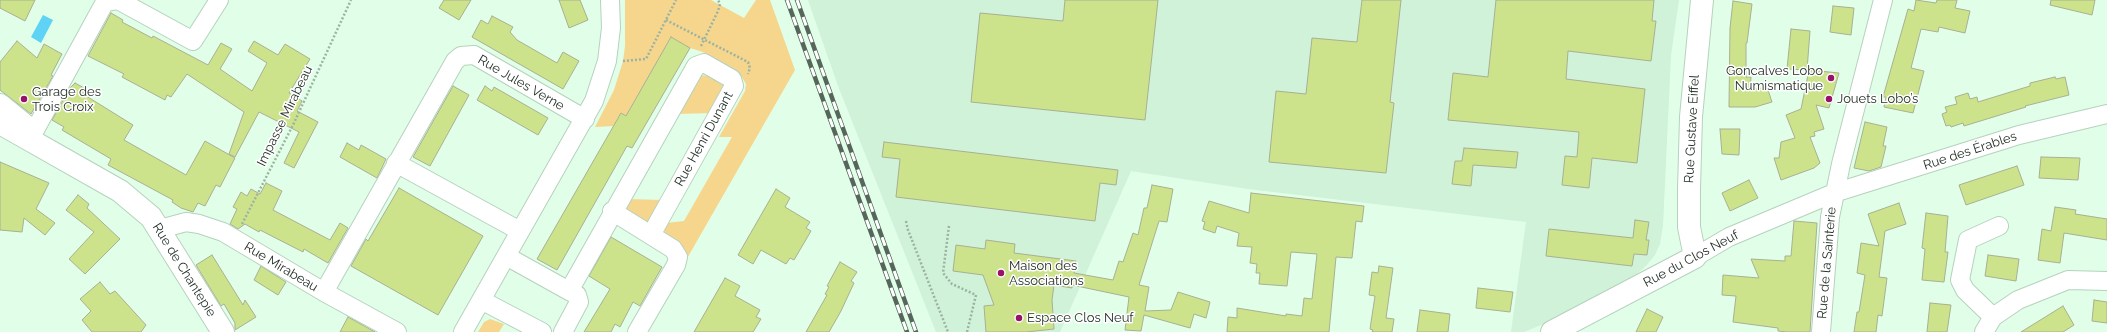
<!DOCTYPE html>
<meta charset="utf-8">
<style>
body{margin:0}
canvas{display:block;background:#e0fee8}
</style>
<canvas width="2107" height="332"></canvas>
<script>
const g = document.querySelector('canvas').getContext('2d');
g.lineJoin = 'round';
function fillPath(path, color) { g.fillStyle = color; g.fill(path, 'evenodd'); }
const poly = rows => new Path2D(rows.map(r => 'M' + r).join(''));
function stroke(path, color, width, dash) { g.strokeStyle = color; g.lineWidth = width; g.lineCap = dash ? 'butt' : 'round'; g.setLineDash(dash || []); g.stroke(path); }
function drawText(font, color, halo, rows, align = 'center') {
  g.font = font + ' Raleway,sans-serif'; g.lineWidth = 3; g.setLineDash([]); g.textBaseline = 'middle'; g.strokeStyle = halo; g.fillStyle = color; for (const [text, x, y, turn = 0] of rows) {
    g.save(); g.translate(x, y); g.rotate((+turn || 0) * Math.PI / 180); g.textAlign = isNaN(turn) ? turn : align; if (halo) g.strokeText(text, 0, 0); g.fillText(text, 0, 0); g.restore();
  }
}
const built = poly([
 [808,0,1679,0,1671,55,1663,225,1660,244,1655,255,1645,267,1633,277,1546,323,1524,332,1511,332,1526,222,1248,189,1131,171,1060,332,936,332,838,86]
]);
const green = poly([
 [625,0,711,0,744,18,756,0,770,0,795,70,685,262,665,235,664,228,666,223,684,221,732,137,719,137,745,91,746,84,740,74,703,52,690,48,671,37,626,116,621,113,613,126,595,127,614,90,623,61,625,46],
 [700,75,709,76,724,86,725,90,714,113,675,114],
 [627,199,664,200,651,220,646,223,627,215,624,205],
 [490,319,504,324,499,332,478,332,484,322]
]);
const water = poly([
 [43,15,53,20,41,43,31,37]
]);
const building = poly([
 [0,0,35,0,25,21,0,8,0,0],
 [444,0,471,0,459,20,439,8,444,0],
 [559,0,580,0,588,20,569,28,559,0],
 [1065,0,1158,0,1145,120,971,102,980,13,1063,21,1065,0],
 [1362,0,1401,0,1390,102,1394,103,1386,173,1269,162,1276,91,1306,94,1312,38,1357,42,1362,0],
 [1496,0,1654,0,1652,21,1656,21,1651,61,1568,51,1566,79,1645,89,1637,163,1592,158,1589,188,1562,185,1565,156,1577,157,1579,132,1448,120,1453,73,1488,77,1496,0],
 [1916,0,1936,3,1937,0,1957,0,1955,8,1970,11,1965,33,1939,27,1938,32,1921,29,1911,68,1924,71,1913,113,1884,107,1886,97,1883,97,1908,9,1914,11,1916,0],
 [2051,0,2095,0,2092,15,2050,5,2051,0],
 [1733,1,1752,4,1747,43,1746,43,1746,77,1751,77,1750,90,1767,87,1772,102,1755,107,1729,107,1730,28,1733,1],
 [1833,6,1854,8,1851,35,1830,32,1833,6],
 [111,13,123,20,122,22,152,38,153,36,208,65,221,43,232,49,220,69,252,91,267,63,248,51,254,41,278,55,285,44,310,59,289,93,302,101,297,111,318,122,294,168,284,163,299,132,259,112,235,157,229,154,244,112,187,74,171,97,167,95,165,100,122,77,124,74,88,56,111,13],
 [492,16,513,27,510,32,517,40,557,63,563,52,579,61,563,89,472,37,481,20,488,24,492,16],
 [1791,29,1810,31,1807,70,1787,69,1791,29],
 [671,37,690,48,632,148,627,146,557,270,537,259,621,113,626,116,671,37],
 [17,41,37,58,44,44,62,54,51,75,53,76,31,114,0,90,0,62,17,41],
 [1809,70,1839,73,1829,108,1816,105,1824,129,1814,132,1815,136,1810,137,1820,163,1814,168,1781,180,1774,158,1779,158,1781,142,1795,138,1786,115,1801,109,1809,70],
 [2055,77,2056,79,2065,77,2069,95,2025,106,2026,107,1964,126,1963,123,1951,127,1950,125,1946,126,1942,114,1947,112,1945,107,1957,104,1955,97,1968,93,1970,99,1977,97,1978,102,2030,86,2030,83,2055,77],
 [75,83,86,89,83,94,133,125,124,140,186,175,205,141,235,158,220,187,216,185,205,206,198,203,193,212,181,208,172,202,173,200,108,165,111,159,62,130,64,127,52,120,70,88,75,83],
 [453,86,469,95,430,166,413,157,453,86],
 [485,86,492,91,494,87,548,118,538,135,477,100,485,86],
 [1865,122,1887,127,1883,146,1886,146,1881,167,1869,171,1854,168,1865,122],
 [1720,129,1740,129,1739,155,1722,154,1720,129],
 [884,142,1118,170,1116,185,1100,183,1095,221,896,197,900,159,882,157,884,142],
 [347,143,359,150,361,145,386,159,377,178,340,157,347,143],
 [1464,148,1518,152,1516,168,1473,165,1471,186,1452,184,1455,161,1462,161,1464,148],
 [2041,157,2080,158,2078,180,2039,178,2041,157],
 [0,162,49,183,36,209,55,223,45,235,24,218,22,232,0,230,0,162],
 [2017,166,2024,185,1966,205,1959,185,2017,166],
 [1749,180,1758,198,1730,211,1722,193,1749,180],
 [266,183,282,191,273,210,330,240,340,223,348,228,328,263,304,249,303,252,260,230,259,232,245,224,238,229,230,224,237,209,233,207,241,192,247,196,251,189,260,194,266,183],
 [1152,185,1173,189,1167,222,1159,221,1139,285,1149,287,1145,311,1171,310,1178,292,1210,302,1206,318,1194,314,1190,328,1144,315,1141,331,1125,330,1129,297,1072,285,1072,288,1054,285,1052,300,1054,329,1026,332,986,332,984,306,994,305,983,275,953,271,956,245,985,249,986,240,1015,244,1014,253,1076,261,1074,273,1113,280,1119,261,1123,262,1133,233,1138,235,1144,208,1147,208,1152,185],
 [399,188,483,236,438,315,351,266,366,239,368,241,399,188],
 [776,189,790,198,785,207,810,222,806,228,811,231,794,260,790,258,786,264,761,250,753,264,738,255,776,189],
 [1251,193,1364,206,1362,222,1356,221,1352,258,1336,257,1329,332,1227,332,1228,317,1237,318,1237,308,1286,316,1286,314,1302,316,1304,298,1312,299,1317,254,1291,252,1287,286,1259,284,1260,273,1256,273,1257,264,1250,263,1252,247,1237,246,1239,233,1217,226,1215,233,1203,229,1205,222,1202,221,1209,201,1249,213,1251,193],
 [78,195,89,204,87,208,120,239,85,274,69,259,94,232,66,210,78,195],
 [1899,203,1906,224,1885,231,1879,277,1887,278,1882,316,1878,315,1876,332,1854,332,1857,312,1859,312,1865,275,1857,273,1861,243,1879,246,1868,214,1899,203],
 [2055,207,2076,210,2075,214,2107,219,2107,240,2064,233,2060,263,2038,260,2042,229,2051,231,2055,207],
 [1926,213,1948,216,1945,252,1948,252,1944,282,1922,280,1925,249,1922,248,1926,213],
 [1635,220,1649,222,1646,240,1649,240,1647,255,1634,254,1632,266,1546,256,1549,229,1633,238,1635,220],
 [1794,221,1817,223,1810,332,1787,332,1778,331,1778,328,1733,322,1736,296,1722,295,1723,275,1759,278,1751,259,1785,261,1785,256,1791,256,1794,221],
 [611,237,662,267,640,306,633,302,620,327,615,324,611,332,584,332,610,289,589,276,611,237],
 [212,255,243,305,245,300,256,317,235,330,235,323,224,304,221,306,196,265,212,255],
 [1988,255,2019,259,2016,281,1985,276,1988,255],
 [840,262,857,272,851,281,854,283,841,311,829,332,806,332,827,295,825,294,829,287,827,286,840,262],
 [261,266,286,282,278,295,254,280,261,266],
 [1379,266,1393,268,1386,318,1394,319,1392,332,1372,332,1373,330,1370,329,1375,296,1369,295,1372,272,1378,273,1379,266],
 [725,278,740,286,735,296,760,310,756,317,761,319,753,332,694,332,725,278],
 [100,282,110,294,115,291,146,325,141,332,92,332,82,320,91,311,80,299,100,282],
 [1478,288,1513,292,1510,312,1476,308,1478,288],
 [2094,300,2107,302,2107,323,2092,321,2094,300],
 [1930,303,1951,305,1947,332,1927,332,1930,303],
 [2063,306,2074,325,2063,332,2021,332,2063,306],
 [1647,309,1663,317,1656,332,1636,332,1647,309],
 [1420,310,1450,314,1448,332,1417,332,1420,310],
 [348,317,375,332,340,332,348,317]
]);
const path = poly([
 [666,20,748,62,750,68,748,74],
 [701,46,718,11,720,4,718,0],
 [623,61,646,59,676,0],
 [906,221,908,230,948,332],
 [242,224,293,125,351,0],
 [949,226,943,273,952,284,976,295,967,332]
]);
const minor = poly([
 [30,139,105,2,118,0,193,41,219,0],
 [396,163,520,231],
 [612,211,673,249,678,257,676,265,637,332],
 [160,229,186,222,199,224,223,232,324,292,397,332],
 [506,256,569,291,696,66,704,63,732,79,734,86,651,235],
 [1695,257,1729,237,1834,193,2019,135,2107,114],
 [324,292,455,61,461,56,474,55,585,119],
 [481,300,542,332],
 [1993,317,1965,290,1960,280,1968,240,1999,226],
 [463,332,594,101,607,61,611,28,610,0],
 [563,332,579,302,577,295,569,291],
 [1821,332,1830,217,1841,164,1883,0],
 [1984,332,1993,317,2018,300,2068,280,2107,281]
]);
const tertiary = poly([
 [0,105,27,127],
 [0,123,120,191,151,217,223,332],
 [1552,332,1695,257,1689,227,1689,189,1691,117,1702,0]
]);
const rail = poly([
 [787,0,907,332],
 [797,0,916,332]
]);
const markers = [
 [1831,78,4,"#971268"],
 [24,99,4,"#971268"],
 [1829,99,4,"#971268"],
 [1001,273,4,"#971268"],
 [1019,318,4,"#971268"]
];
const poiNames = [
 ["Goncalves Lobo",1823,71,"right"],
 ["Numismatique",1823,86,"right"],
 ["Garage des",32,92],
 ["Trois Croix",32,107],
 ["Jouets Lobo’s",1837,99],
 ["Maison des",1009,266],
 ["Associations",1009,281],
 ["Espace Clos Neuf",1027,318]
];
const streetNames = [
 ["Rue Jules Verne",521,83,30],
 ["Impasse Mirabeau",285,116,-64],
 ["Rue Gustave Eiffel",1692,129,-87],
 ["Rue Henri Dunant",704,139,-61],
 ["Rue des Érables",1970,151,-18],
 ["Rue du Clos Neuf",1691,259,-28],
 ["Rue de la Sainterie",1827,263,-85],
 ["Rue Mirabeau",281,267,31],
 ["Rue de Chantepie",184,270,58]
];
fillPath(built, '#cff2d8');
fillPath(green, '#f6d68d');
fillPath(water, '#5ed3f6');
fillPath(building, '#cde38b');
stroke(building, '#a8b093', 1);
stroke(minor, '#b5d2bd', 20);
stroke(tertiary, '#b5d2bd', 24);
stroke(path, '#9cb3a3', 2.5, [2, 2]);
stroke(minor, '#fff', 18);
stroke(tertiary, '#fff', 22);
stroke(rail, '#56665a', 4.5);
stroke(rail, '#fff', 3, [9]);
for (const [x, y, r, color] of markers) { const dot = new Path2D(); dot.arc(x, y, r, 0, 2 * Math.PI); g.fillStyle = color; g.fill(dot); stroke(dot, '#fff', 1.5); }
drawText('13px', '#263129', '#fff', poiNames, 'left');
drawText('13px', '#263129', '#fff', streetNames);
</script>
